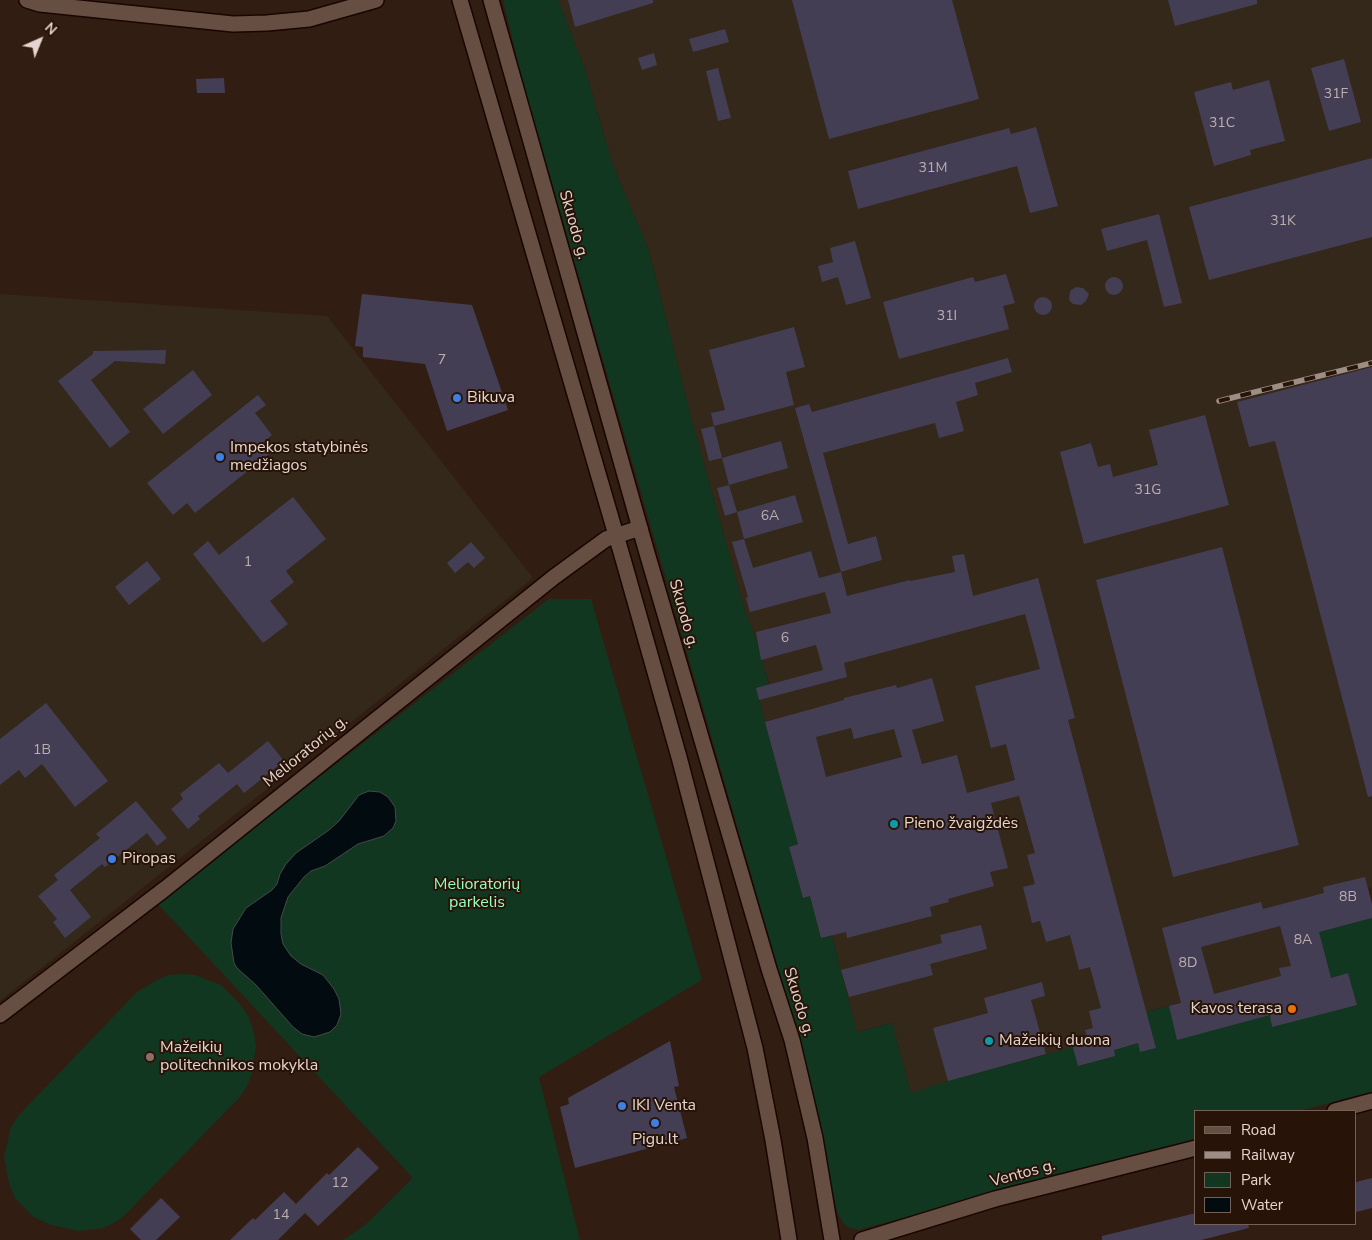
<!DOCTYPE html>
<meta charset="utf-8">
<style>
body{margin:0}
#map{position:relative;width:1372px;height:1240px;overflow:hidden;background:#321d12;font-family:"Nunito Sans",sans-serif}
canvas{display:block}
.legend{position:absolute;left:1194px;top:1110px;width:162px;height:115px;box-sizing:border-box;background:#281309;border:1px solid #736158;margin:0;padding:6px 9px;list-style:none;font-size:15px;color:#e4d5ce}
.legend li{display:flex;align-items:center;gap:10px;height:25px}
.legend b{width:25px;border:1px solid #736158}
.north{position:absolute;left:15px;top:15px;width:50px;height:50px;-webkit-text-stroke:4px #281309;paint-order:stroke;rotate:44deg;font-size:14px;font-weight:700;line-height:20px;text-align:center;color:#e4d5ce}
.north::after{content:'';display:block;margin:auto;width:18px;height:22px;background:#e4d5ce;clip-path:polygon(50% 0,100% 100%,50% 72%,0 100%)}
</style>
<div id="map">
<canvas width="1372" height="1240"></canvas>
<ul class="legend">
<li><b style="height:6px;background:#674e42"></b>Road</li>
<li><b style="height:6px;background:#9e8d84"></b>Railway</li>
<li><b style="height:14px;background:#113721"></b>Park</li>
<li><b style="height:14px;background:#020c10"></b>Water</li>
</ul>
<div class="north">N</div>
</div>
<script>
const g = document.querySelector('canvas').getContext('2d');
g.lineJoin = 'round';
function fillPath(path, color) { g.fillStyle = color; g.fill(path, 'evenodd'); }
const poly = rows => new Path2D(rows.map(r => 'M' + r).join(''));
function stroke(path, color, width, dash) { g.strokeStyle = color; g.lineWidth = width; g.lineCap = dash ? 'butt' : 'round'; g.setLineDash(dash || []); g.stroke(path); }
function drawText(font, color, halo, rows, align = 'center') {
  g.font = font + ' "Nunito Sans",sans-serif'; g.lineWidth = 4; g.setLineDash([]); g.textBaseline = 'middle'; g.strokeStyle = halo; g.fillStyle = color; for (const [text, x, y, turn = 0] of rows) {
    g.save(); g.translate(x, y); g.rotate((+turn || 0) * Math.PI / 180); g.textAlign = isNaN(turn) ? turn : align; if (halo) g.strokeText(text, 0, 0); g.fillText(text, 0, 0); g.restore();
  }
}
const industrial = poly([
 [558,0,1372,0,1372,887,1368,889,1372,904,1372,918,1334,928,1331,978,1348,973,1357,1005,1272,1027,1269,1016,1177,1040,1168,1006,1146,1012,1156,1048,1140,1051,1138,1044,1115,1056,1079,1066,1046,1054,911,1093,892,1023,857,1032,832,936,821,938,810,897,803,898,789,847,797,845,756,688,769,684,754,633,746,614,694,428,648,248,612,163,585,69],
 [0,294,327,316,533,578,0,1001]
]);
const green = poly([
 [503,0,558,0,585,69,612,163,648,248,694,428,746,614,754,633,769,685,756,688,798,844,789,847,803,898,810,896,821,938,832,936,857,1032,892,1023,911,1093,948,1081,1073,1047,1079,1066,1115,1056,1114,1050,1138,1043,1140,1051,1156,1047,1146,1012,1169,1006,1178,1039,1270,1015,1272,1026,1357,1004,1348,973,1331,978,1315,917,1330,913,1334,928,1372,918,1372,1092,1299,1111,1196,1111,1196,1139,869,1227,859,1230,848,1227,843,1223,837,1212,801,1048,522,79],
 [549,599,591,599,702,980,539,1077,580,1240,343,1240,364,1226,413,1178,157,903],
 [181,974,195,975,221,985,240,1004,249,1017,254,1033,256,1047,251,1077,246,1088,240,1097,123,1217,112,1224,103,1228,79,1231,51,1225,32,1216,15,1198,9,1183,4,1157,11,1127,19,1115,137,992,157,980,169,975]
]);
const water = poly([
 [369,791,380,792,388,797,395,807,396,821,393,828,384,836,358,844,325,866,311,871,304,877,288,897,281,918,281,934,283,944,291,956,301,964,323,975,334,989,339,999,341,1014,337,1025,330,1032,314,1037,302,1034,293,1027,256,985,237,968,234,963,231,943,233,929,246,908,272,890,277,884,280,874,286,864,296,853,329,830,339,821,359,795,369,791]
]);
const building = poly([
 [568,0,653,0,653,3,575,27],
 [792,0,952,0,979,99,829,139],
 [1168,0,1257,0,1257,4,1175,26],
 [725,29,729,42,693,52,689,39],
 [654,53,657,65,642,70,638,58],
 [1344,59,1361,122,1329,131,1311,68],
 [718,68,731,118,718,121,706,71],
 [224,78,225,93,197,93,196,79],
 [1269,80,1285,141,1250,150,1251,155,1214,166,1194,92,1231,82,1233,90],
 [1036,127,1058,206,1030,213,1017,166,858,209,848,171,1009,128,1011,134],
 [1372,158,1372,237,1209,280,1189,207],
 [1159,214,1182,303,1164,307,1147,240,1107,251,1101,229],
 [855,241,871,298,846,305,838,277,822,282,818,266,833,262,830,248],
 [1006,274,1015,303,1003,306,1009,329,899,359,883,302,973,277,975,282],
 '1105 286a9 9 0 1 1 18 0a9 9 0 1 1-18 0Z',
 [1076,287,1083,288,1089,294,1086,301,1081,305,1073,304,1069,300,1070,291],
 [362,294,472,305,508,410,447,431,425,364,363,357,363,347,355,346],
 '1034 306a9 9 0 1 1 18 0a9 9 0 1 1-18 0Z',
 [794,327,805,367,786,372,794,405,714,426,711,413,725,410,709,350],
 [166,350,165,364,115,361,91,380,130,432,110,448,58,381,93,354,93,351],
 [1008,358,1012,372,975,383,978,395,956,402,964,431,939,438,935,423,823,453,848,544,876,536,882,560,841,572,795,408,809,404,812,412],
 [1372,367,1372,796,1368,797,1275,441,1249,447,1237,402],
 [193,370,212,395,163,434,143,409],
 [258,395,266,405,255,413,272,435,261,444,269,454,195,513,187,503,173,515,147,483],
 [1205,415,1229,505,1084,544,1060,452,1091,443,1098,467,1110,464,1113,477,1158,465,1149,430],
 [714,426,722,458,709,461,701,429],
 [781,441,788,468,729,485,722,458],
 [729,485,737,512,725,516,717,488],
 [795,495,803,522,744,539,737,512],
 [293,497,326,539,286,571,294,582,270,601,288,624,263,643,193,554,208,541,219,555],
 [744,539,753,568,811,551,819,578,841,572,847,596,910,580,910,581,955,572,952,556,964,554,973,596,1038,578,1075,718,1068,720,1156,1048,1140,1052,1138,1043,1114,1050,1115,1056,1078,1066,1072,1044,1088,1040,1085,1030,1093,1028,1089,1011,1101,1008,1090,967,1079,970,1070,935,1046,942,1040,921,1032,923,1023,887,1035,884,1027,855,1035,853,1019,796,991,803,1008,868,990,872,994,886,948,899,949,902,930,907,932,916,847,938,846,932,821,938,810,896,803,898,789,847,798,844,765,722,844,700,844,698,896,685,897,688,932,678,944,721,912,730,922,764,957,755,967,793,1015,780,1006,744,991,748,975,686,1040,669,1025,614,844,663,847,677,759,700,756,688,823,670,816,645,761,660,756,632,831,613,825,592,750,612,746,598,748,597,732,542],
 [851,728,854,739,894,729,902,757,826,777,816,737],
 [471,542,485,558,474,568,468,562,455,573,447,563],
 [1222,547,1299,845,1173,877,1096,580],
 [147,561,161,579,129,605,115,587],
 [46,703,108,781,75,807,42,764,25,778,19,770,0,785,0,739],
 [268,741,284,761,244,793,237,784,198,816,200,819,188,829,171,809,183,799,180,794,219,763,228,773],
 [136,801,167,838,157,846,147,833,105,867,102,864,70,890,91,917,65,938,53,922,57,919,38,896,58,880,54,875,100,838,96,834],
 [1365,877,1372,904,1372,918,1319,932,1331,978,1348,973,1357,1005,1272,1027,1270,1015,1177,1040,1169,1006,1181,1003,1162,928,1261,902,1263,909,1324,893,1323,887],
 [1280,926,1291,966,1279,968,1281,976,1214,994,1201,947],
 [981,925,987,949,930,964,933,975,849,997,841,970,942,943,940,935],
 [1042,982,1045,996,1031,1000,1046,1054,948,1081,933,1028,988,1013,984,998],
 [670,1041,679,1086,674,1087,687,1138,575,1168,560,1107,569,1104,568,1098],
 [358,1147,379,1168,318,1226,305,1213,278,1240,230,1240,253,1218,255,1220,284,1192,296,1204,327,1173,329,1175],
 [1372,1178,1372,1208,1356,1212,1356,1182],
 [161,1198,180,1217,156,1240,141,1240,130,1229],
 [1196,1213,1196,1224,1248,1224,1249,1228,1201,1240,1102,1240,1102,1236]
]);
const minor = poly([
 [27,0,40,4,233,24,267,23,309,19,376,0],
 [0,1015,166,888,554,577,606,539,640,528],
 [1335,1111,1372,1101],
 [862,1240,995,1199,1196,1148]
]);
const secondary = poly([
 [460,0,623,559,679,757,755,1048,773,1140,789,1240],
 [491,0,647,553,769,969,792,1040,815,1138,832,1240]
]);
const rail = poly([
 [1219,401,1372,363]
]);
const markers = [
 [457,398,5,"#3f7fe0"],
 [220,457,5,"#3f7fe0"],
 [894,824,5,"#0f9aa8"],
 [112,859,5,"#3f7fe0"],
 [1292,1009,5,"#e8710a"],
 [989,1041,5,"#0f9aa8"],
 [150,1057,5,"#8d6e63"],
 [622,1106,5,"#3f7fe0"],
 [655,1123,5,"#3f7fe0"]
];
const numberNames = [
 ["31F",1336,95],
 ["31C",1222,124],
 ["31M",933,169],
 ["31K",1283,222],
 ["31I",947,317],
 ["7",442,361],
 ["31G",1148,491],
 ["6A",770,517],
 ["1",248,563],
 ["6",785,639],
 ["1B",42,751],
 ["8B",1348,898],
 ["8A",1303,941],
 ["8D",1188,964],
 ["12",340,1184],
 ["14",281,1216]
];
const streetNames = [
 ["Skuodo g.",573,225,74],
 ["Skuodo g.",683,614,74],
 ["Melioratorių g.",306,752,-39],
 ["Skuodo g.",798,1002,73],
 ["Ventos g.",1023,1174,-15]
];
const poiNames = [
 ["Bikuva",467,398],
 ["Impekos statybinės",230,448],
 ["medžiagos",230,466],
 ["Pieno žvaigždės",904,824],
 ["Piropas",122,859],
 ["Kavos terasa",1282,1009,"right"],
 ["Mažeikių duona",999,1041],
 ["Mažeikių",160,1048],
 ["politechnikos mokykla",160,1066],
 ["IKI Venta",632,1106],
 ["Pigu.lt",655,1140,"center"]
];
const parkNames = [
 ["Melioratorių",477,885],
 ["parkelis",477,903]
];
fillPath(industrial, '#332819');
fillPath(green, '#113721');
fillPath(water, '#020c10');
stroke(water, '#464849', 1);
fillPath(building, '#443e55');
stroke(minor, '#190601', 18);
stroke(secondary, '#190601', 18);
stroke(minor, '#674e42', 15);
stroke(secondary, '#674e42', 15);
stroke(rail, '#9e8d84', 5.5);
stroke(rail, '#281309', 4, [11]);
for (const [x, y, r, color] of markers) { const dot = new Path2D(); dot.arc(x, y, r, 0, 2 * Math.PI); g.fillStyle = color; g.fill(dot); stroke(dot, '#281309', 2); }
drawText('14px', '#bcafb0', null, numberNames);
drawText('16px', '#e4d5ce', '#281309', streetNames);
drawText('16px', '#e4d5ce', '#281309', poiNames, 'left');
drawText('16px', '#94febd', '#281309', parkNames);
</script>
